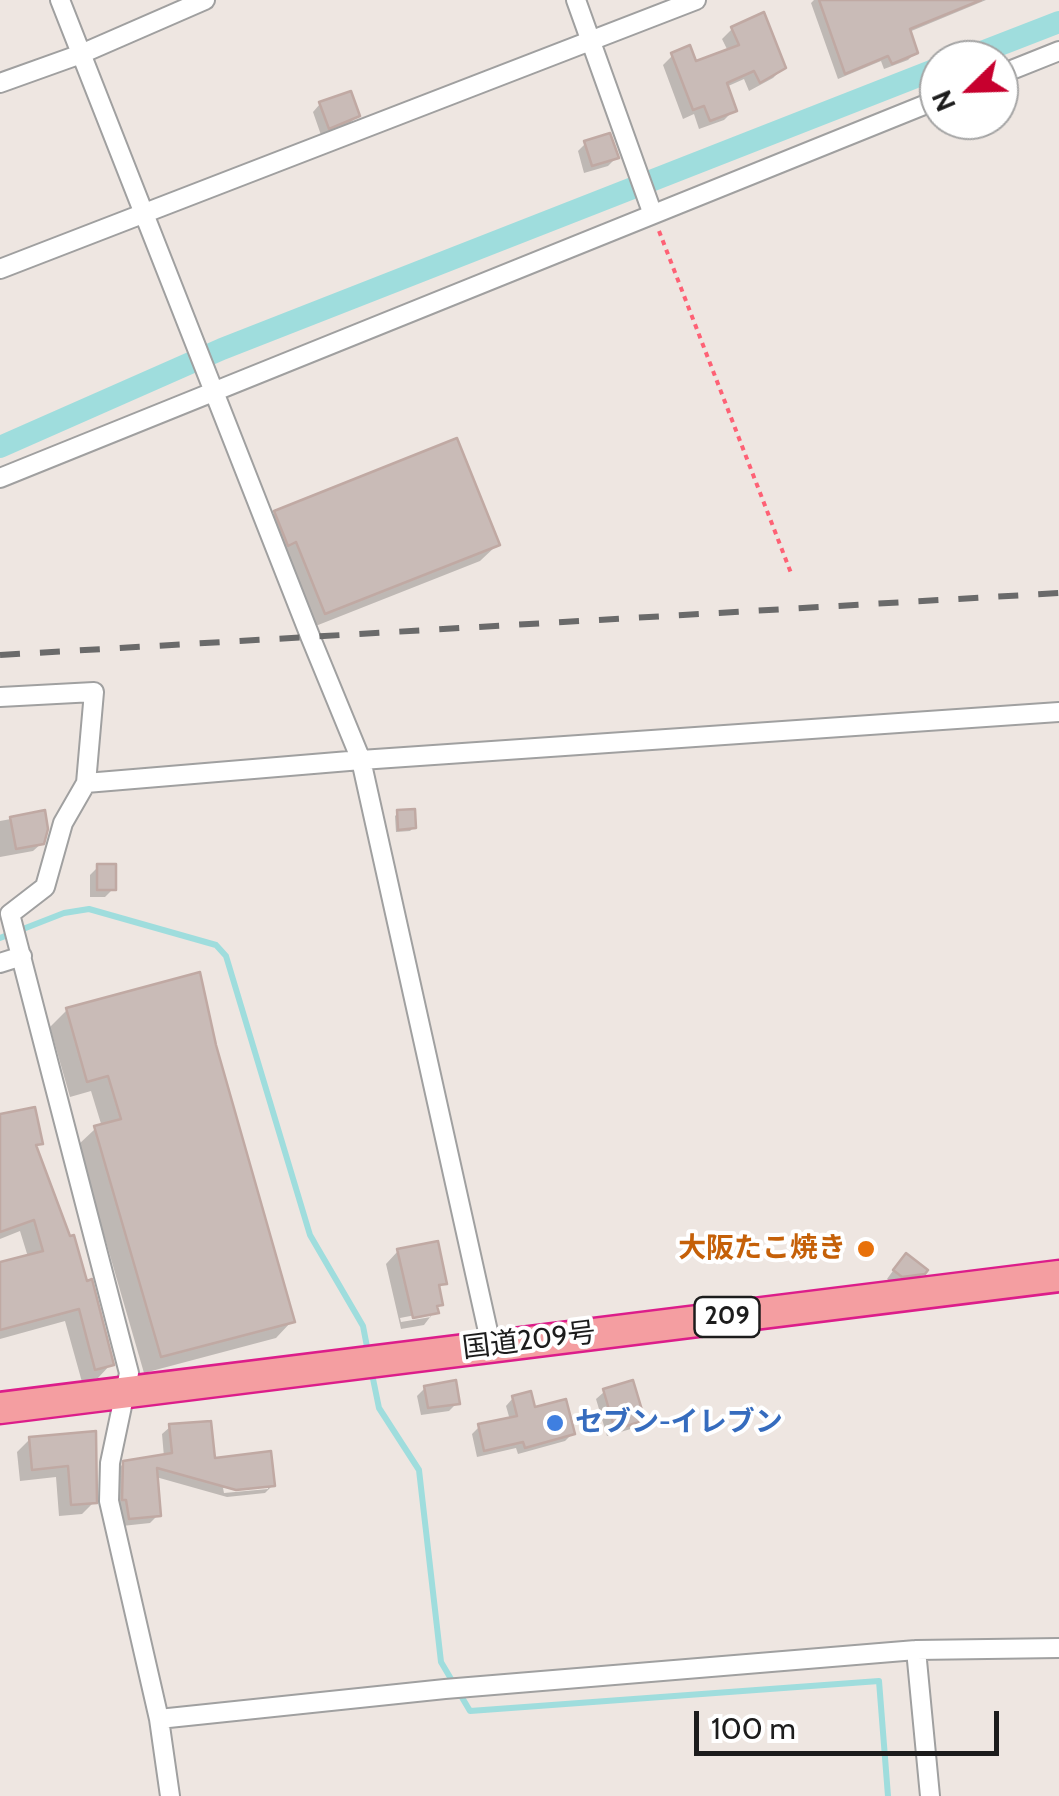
<!DOCTYPE html>
<meta charset="utf-8">
<style>
body{margin:0}
#map{position:relative;width:1059px;height:1796px;overflow:hidden;background:#eee6e1;font-family:Cabin,sans-serif}
canvas{display:block}
.north{position:absolute;left:919px;top:40px;width:100px;height:100px;box-sizing:border-box;background:#fff;border:2px solid #a4a4a4;border-radius:50%;rotate:247deg;font-size:28px;font-weight:700;line-height:40px;text-align:center;color:#1c1c1c}
.north::after{content:'';display:block;margin:auto;width:35px;height:45px;background:#c7002e;clip-path:polygon(50% 0,100% 100%,50% 72%,0 100%)}
.scale{position:absolute;left:694px;top:1711px;width:305px;height:45px;box-sizing:border-box;border:5px solid #1c1c1c;border-top:0;padding-left:12px;font-size:30px;line-height:35px;white-space:nowrap;color:#1c1c1c;-webkit-text-stroke:8px #fff;paint-order:stroke}
</style>
<div id="map">
<canvas width="1059" height="1796"></canvas>
<div class="north">N</div>
<div class="scale">100 m</div>
</div>
<script>
const g = document.querySelector('canvas').getContext('2d');
g.lineJoin = 'round';
function fillPath(path, color) { g.fillStyle = color; g.fill(path, 'evenodd'); }
const poly = rows => new Path2D(rows.map(r => 'M' + r).join(''));
function stroke(path, color, width, dash) { g.strokeStyle = color; g.lineWidth = width; g.lineCap = dash ? 'butt' : 'round'; g.setLineDash(dash || []); g.stroke(path); }
function drawText(font, color, halo, rows, align = 'center') {
  g.font = font + ' Cabin,"Noto Sans JP",sans-serif'; g.lineWidth = 8; g.setLineDash([]); g.textBaseline = 'middle'; g.strokeStyle = halo; g.fillStyle = color; for (const [text, x, y, turn = 0] of rows) {
    g.save(); g.translate(x, y); g.rotate((+turn || 0) * Math.PI / 180); g.textAlign = isNaN(turn) ? turn : align; if (halo) g.strokeText(text, 0, 0); g.fillText(text, 0, 0); g.restore();
  }
}
const shadow = poly([
 [814,0,986,0,909,32,915,53,908,60,884,69,881,61,838,79,811,3],
 [732,29,783,68,773,78,749,91,744,79,726,87,734,110,724,120,699,129,694,114,683,119,663,65,673,55,695,64,728,51,722,39],
 [320,104,357,116,349,124,321,135,313,112],
 [586,143,616,158,608,166,584,173,578,151],
 [276,513,497,545,480,561,308,629,259,530],
 [43,813,42,843,33,851,0,857,0,821],
 [398,813,413,828,410,831,396,832,395,816],
 [98,867,113,889,105,897,90,897,90,875],
 [67,1010,214,1046,292,1321,276,1338,144,1373,78,1145,95,1129,102,1127,91,1091,70,1097,50,1027],
 [0,1121,40,1143,34,1149,111,1364,98,1378,82,1382,65,1321,0,1339,0,1265,28,1257,20,1231,0,1239],
 [398,1251,444,1283,437,1290,440,1304,424,1325,401,1329,386,1264],
 [431,1312,431,1317,401,1322,400,1318],
 [898,1264,924,1271,914,1281,893,1284,887,1279],
 [425,1388,457,1403,449,1411,421,1415,417,1396],
 [604,1392,642,1420,634,1428,607,1436,596,1399],
 [513,1398,572,1434,565,1441,518,1454,516,1448,477,1457,472,1434,479,1427,510,1420,506,1406],
 [170,1427,212,1461,273,1485,265,1493,227,1497,156,1477,158,1515,150,1523,122,1526,115,1507,116,1471,124,1463,164,1457,162,1434],
 [268,1484,268,1489,224,1493,223,1488],
 [94,1434,94,1502,82,1514,59,1516,56,1477,20,1481,17,1452,30,1439]
]);
const stream = poly([
 [0,938,64,913,89,909,216,945,226,956,310,1235,363,1326,368,1352],
 [371,1369,379,1408,419,1470,441,1662,470,1711,879,1681,888,1796]
]);
const canal = poly([
 [961,60,1059,22],
 [0,447,222,349,939,68]
]);
const building = poly([
 [819,0,981,0,910,29,918,53,892,64,888,56,845,74,819,0],
 [764,12,786,68,760,83,754,71,727,83,737,111,710,121,704,106,693,110,671,53,690,45,696,61,739,45,731,27,764,12],
 [351,91,360,116,329,129,319,102,351,91],
 [610,133,619,158,592,166,584,141,610,133],
 [457,438,500,545,325,614,296,542,288,546,274,511,457,438],
 [415,809,416,828,398,830,397,810,415,809],
 [45,810,48,829,44,844,16,849,10,817,45,810],
 [97,864,116,864,116,890,97,890,97,864],
 [200,972,216,1045,295,1322,161,1357,94,1126,121,1119,108,1076,87,1082,66,1008,200,972],
 [35,1107,43,1144,36,1145,70,1236,74,1235,87,1281,92,1279,114,1365,95,1370,79,1309,0,1330,0,1262,43,1251,34,1220,0,1232,0,1114,35,1107],
 [438,1241,447,1284,439,1285,443,1305,437,1306,439,1313,413,1318,397,1249,438,1241],
 [906,1253,928,1270,925,1274,902,1277,893,1270,906,1253],
 [456,1380,460,1404,428,1408,424,1386,456,1380],
 [633,1380,645,1420,615,1430,603,1389,633,1380],
 [531,1391,535,1407,566,1399,575,1434,525,1448,523,1442,484,1451,478,1424,517,1416,512,1396,531,1391],
 [211,1421,215,1458,271,1451,275,1486,236,1490,157,1468,161,1516,129,1519,126,1500,122,1500,123,1461,172,1453,169,1424,211,1421],
 [96,1431,97,1503,71,1505,68,1466,32,1470,29,1437,96,1431]
]);
const path = poly([
 [659,231,791,573]
]);
const minor = poly([
 [60,0,310,636,361,760,491,1345],
 [576,0,652,212],
 [999,75,1059,51],
 [0,83,81,54,205,0],
 [0,269,696,0],
 [0,478,939,99],
 [0,697,94,692,86,783,63,823,45,887,10,914,129,1373,110,1463,109,1501,159,1719,170,1796],
 [86,783,361,760,1059,712],
 [0,963,22,956],
 [916,1650,930,1796],
 [159,1719,445,1689,916,1650,1059,1648]
]);
const trunk = poly([
 [0,1408,1059,1276]
]);
const rail = poly([
 [0,655,1059,593]
]);
const markers = [
 [866,1249,10,"#e8710a"],
 [555,1423,10,"#3f7fe0"]
];
const shields = [
 [727,1317,65]
];
const shieldNames = [
 ["209",727,1317]
];
const foodNames = [
 ["大阪たこ焼き",846,1249]
];
const streetNames = [
 ["国道209号",529,1341,-7]
];
const shopNames = [
 ["セブン-イレブン",575,1423]
];
fillPath(shadow, '#0003');
stroke(stream, '#9fdddd', 6);
stroke(canal, '#9fdddd', 22);
fillPath(building, '#c9bbb7');
stroke(building, '#c0a9a3', 2.5);
stroke(minor, '#a0a0a0', 22);
stroke(trunk, '#dc1d8a', 35);
stroke(path, '#fe6175', 4, [5, 5]);
stroke(minor, '#fff', 18);
stroke(trunk, '#f49ea1', 30);
stroke(rail, '#6a6a6a', 6, [20, 20]);
for (const [x, y, r, color] of markers) { const dot = new Path2D(); dot.arc(x, y, r, 0, 2 * Math.PI); g.fillStyle = color; g.fill(dot); stroke(dot, '#fff', 4); }
for (const [x, y, w] of shields) { const box = new Path2D(); box.roundRect(x - w / 2, y - 20, w, 40, 8); g.fillStyle = '#fff'; g.fill(box); stroke(box, '#1c1c1c', 2.5); }
drawText('bold 25px', '#1c1c1c', null, shieldNames);
drawText('bold 28px', '#c56008', '#fff', foodNames, 'right');
drawText('28px', '#1c1c1c', '#fff', streetNames);
drawText('bold 28px', '#366cbe', '#fff', shopNames, 'left');
</script>
